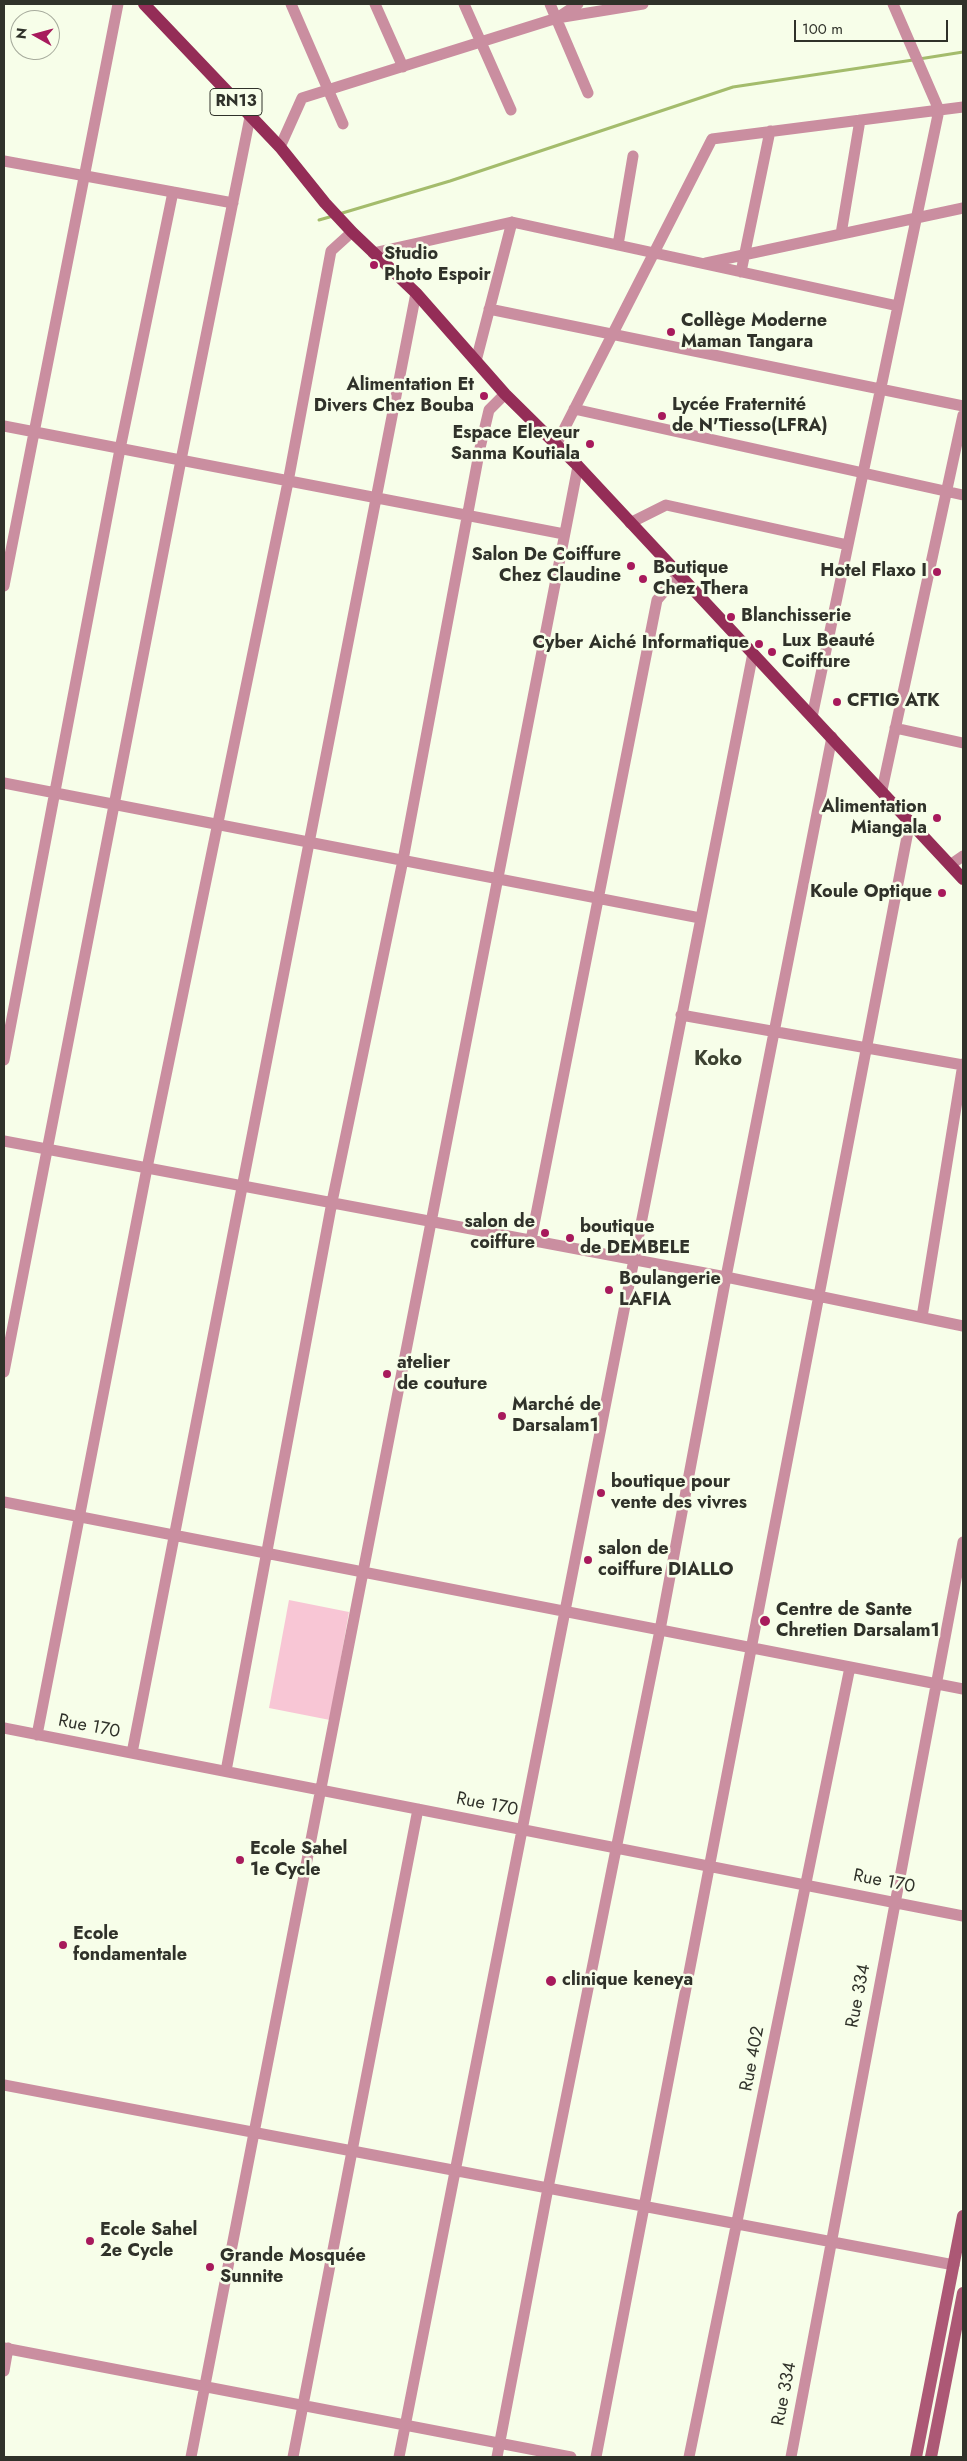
<!DOCTYPE html>
<meta charset="utf-8">
<style>
body{margin:0}
#map{position:relative;width:967px;height:2461px;overflow:hidden;background:#f7fee9;font-family:Jost,sans-serif}
canvas{display:block}
.frame{position:absolute;inset:0;border:5px solid #30322a;pointer-events:none}
.north{position:absolute;left:10px;top:10px;width:50px;height:50px;box-sizing:border-box;background:#f7fee9;border:1px solid #a7ac9d;border-radius:50%;rotate:277deg;font-size:14px;font-weight:700;line-height:20px;text-align:center;color:#30322a}
.north::after{content:'';display:block;margin:auto;width:18px;height:22px;background:#a71a5c;clip-path:polygon(50% 0,100% 100%,50% 72%,0 100%)}
.scale{position:absolute;left:794px;top:20px;width:154px;height:22px;box-sizing:border-box;border:2px solid #30322a;border-top:0;padding-left:6px;font-size:15px;line-height:18px;white-space:nowrap;color:#30322a;-webkit-text-stroke:4px #f7fee9;paint-order:stroke}
</style>
<div id="map">
<canvas width="967" height="2461"></canvas>
<div class="frame"></div>
<div class="north">N</div>
<div class="scale">100 m</div>
</div>
<script>
const g = document.querySelector('canvas').getContext('2d');
g.lineJoin = 'round';
function fillPath(path, color) { g.fillStyle = color; g.fill(path, 'evenodd'); }
const poly = rows => new Path2D(rows.map(r => 'M' + r).join(''));
function stroke(path, color, width, dash) { g.strokeStyle = color; g.lineWidth = width; g.lineCap = dash ? 'butt' : 'round'; g.setLineDash(dash || []); g.stroke(path); }
function drawText(font, color, halo, rows, align = 'center') {
  g.font = font + ' Jost,sans-serif'; g.lineWidth = 5; g.setLineDash([]); g.textBaseline = 'middle'; g.strokeStyle = halo; g.fillStyle = color; for (const [text, x, y, turn = 0] of rows) {
    g.save(); g.translate(x, y); g.rotate((+turn || 0) * Math.PI / 180); g.textAlign = isNaN(turn) ? turn : align; if (halo) g.strokeText(text, 0, 0); g.fillText(text, 0, 0); g.restore();
  }
}
const green = poly([
 [289,1600,349,1612,330,1720,269,1708]
]);
const stream = poly([
 [919,59,963,52],
 [339,214,450,181,733,87,913,60],
 [319,220,333,216]
]);
const minor = poly([
 [291,4,343,124],
 [375,4,403,67],
 [464,4,511,110],
 [550,4,588,93],
 [560,16,578,4],
 [280,147,302,98,557,18,643,4],
 [4,161,233,203],
 [841,234,860,120],
 [618,245,633,156],
 [373,253,512,222,898,306],
 [706,263,963,208],
 [741,272,770,131],
 [489,309,963,406],
 [476,361,512,222],
 [574,409,963,495],
 [4,426,564,534],
 [556,445,712,139,963,107],
 [630,523,666,505,848,545],
 [4,586,118,4],
 [812,717,939,110,893,4],
 [895,728,963,743],
 [4,783,700,918],
 [882,790,963,415],
 [950,865,963,856],
 [681,1015,963,1065],
 [4,1060,120,449,173,192],
 [4,1141,726,1277,963,1326],
 [531,1240,657,600,678,575],
 [922,1317,963,1064],
 [4,1372,181,460,250,117],
 [4,1502,963,1689],
 [4,1728,963,1916],
 [37,1735,147,1168,288,482,331,251,352,232],
 [132,1753,416,293],
 [226,1771,332,1202,403,860,480,448,489,410,505,394],
 [4,2085,954,2265],
 [4,2348,571,2457],
 [4,2371,8,2348],
 [191,2457,578,466],
 [293,2457,418,1809],
 [399,2457,753,653],
 [497,2457,548,2188,660,1630,726,1277,832,737],
 [596,2457,910,821],
 [689,2457,850,1667],
 [791,2457,963,1542]
]);
const secondary = poly([
 [916,2457,963,2216],
 [931,2457,963,2293]
]);
const primary = poly([
 [144,4,280,147,325,203,352,232,416,293,505,394,578,466,963,879]
]);
const markers = [
 [374,265,5,"#a71a5c"],
 [671,332,5,"#a71a5c"],
 [484,396,5,"#a71a5c"],
 [662,416,5,"#a71a5c"],
 [590,444,5,"#a71a5c"],
 [631,566,5,"#a71a5c"],
 [937,572,5,"#a71a5c"],
 [643,579,5,"#a71a5c"],
 [731,617,5,"#a71a5c"],
 [759,644,5,"#a71a5c"],
 [772,652,5,"#a71a5c"],
 [837,702,5,"#a71a5c"],
 [937,818,5,"#a71a5c"],
 [942,893,5,"#a71a5c"],
 [545,1233,5,"#a71a5c"],
 [570,1238,5,"#a71a5c"],
 [609,1290,5,"#a71a5c"],
 [387,1374,5,"#a71a5c"],
 [502,1416,5,"#a71a5c"],
 [601,1493,5,"#a71a5c"],
 [588,1560,5,"#a71a5c"],
 [765,1621,6,"#a71a5c"],
 [240,1860,5,"#a71a5c"],
 [63,1945,5,"#a71a5c"],
 [551,1981,6,"#a71a5c"],
 [90,2241,5,"#a71a5c"],
 [210,2267,5,"#a71a5c"]
];
const shields = [
 [236,102,52]
];
const shieldNames = [
 ["RN13",236,102]
];
const poiNames = [
 ["Studio",384,255],
 ["Photo Espoir",384,276],
 ["Collège Moderne",681,322],
 ["Maman Tangara",681,343],
 ["Alimentation Et",474,386,"right"],
 ["Divers Chez Bouba",474,407,"right"],
 ["Lycée Fraternité",672,406],
 ["de N'Tiesso(LFRA)",672,427],
 ["Espace Eleveur",580,434,"right"],
 ["Sanma Koutiala",580,455,"right"],
 ["Salon De Coiffure",621,556,"right"],
 ["Chez Claudine",621,577,"right"],
 ["Boutique",653,569],
 ["Chez Thera",653,590],
 ["Hotel Flaxo I",927,572,"right"],
 ["Blanchisserie",741,617],
 ["Lux Beauté",782,642],
 ["Coiffure",782,663],
 ["Cyber Aiché Informatique",749,644,"right"],
 ["CFTIG ATK",847,702],
 ["Alimentation",927,808,"right"],
 ["Miangala",927,829,"right"],
 ["Koule Optique",932,893,"right"],
 ["salon de",535,1223,"right"],
 ["coiffure",535,1244,"right"],
 ["boutique",580,1228],
 ["de DEMBELE",580,1249],
 ["Boulangerie",619,1280],
 ["LAFIA",619,1301],
 ["atelier",397,1364],
 ["de couture",397,1385],
 ["Marché de",512,1406],
 ["Darsalam1",512,1427],
 ["boutique pour",611,1483],
 ["vente des vivres",611,1504],
 ["salon de",598,1550],
 ["coiffure DIALLO",598,1571],
 ["Centre de Sante",776,1611],
 ["Chretien Darsalam1",776,1632],
 ["Ecole Sahel",250,1850],
 ["1e Cycle",250,1871],
 ["Ecole",73,1935],
 ["fondamentale",73,1956],
 ["clinique keneya",562,1981],
 ["Ecole Sahel",100,2231],
 ["2e Cycle",100,2252],
 ["Grande Mosquée",220,2257],
 ["Sunnite",220,2278]
];
const streetNames = [
 ["Rue 170",89,1727,11],
 ["Rue 170",487,1805,11],
 ["Rue 170",884,1882,11],
 ["Rue 334",859,1996,-79],
 ["Rue 402",753,2059,-79],
 ["Rue 334",785,2394,-79]
];
const quarterNames = [
 ["Koko",718,1060]
];
fillPath(green, '#f8c6d5');
stroke(stream, '#a4bc6c', 3);
stroke(minor, '#ca8ea0', 11);
stroke(secondary, '#ac5875', 12);
stroke(primary, '#942d57', 12);
for (const [x, y, r, color] of markers) { const dot = new Path2D(); dot.arc(x, y, r, 0, 2 * Math.PI); g.fillStyle = color; g.fill(dot); stroke(dot, '#f7fee9', 2); }
for (const [x, y, w] of shields) { const box = new Path2D(); box.roundRect(x - w / 2, y - 13.5, w, 27, 4); g.fillStyle = '#f7fee9'; g.fill(box); stroke(box, '#30322a', 1); }
drawText('bold 16px', '#30322a', null, shieldNames);
drawText('bold 18px', '#30322a', '#f7fee9', poiNames, 'left');
drawText('18px', '#30322a', '#f7fee9', streetNames);
drawText('bold 20px', '#3d4232', '#f7fee9', quarterNames);
</script>
